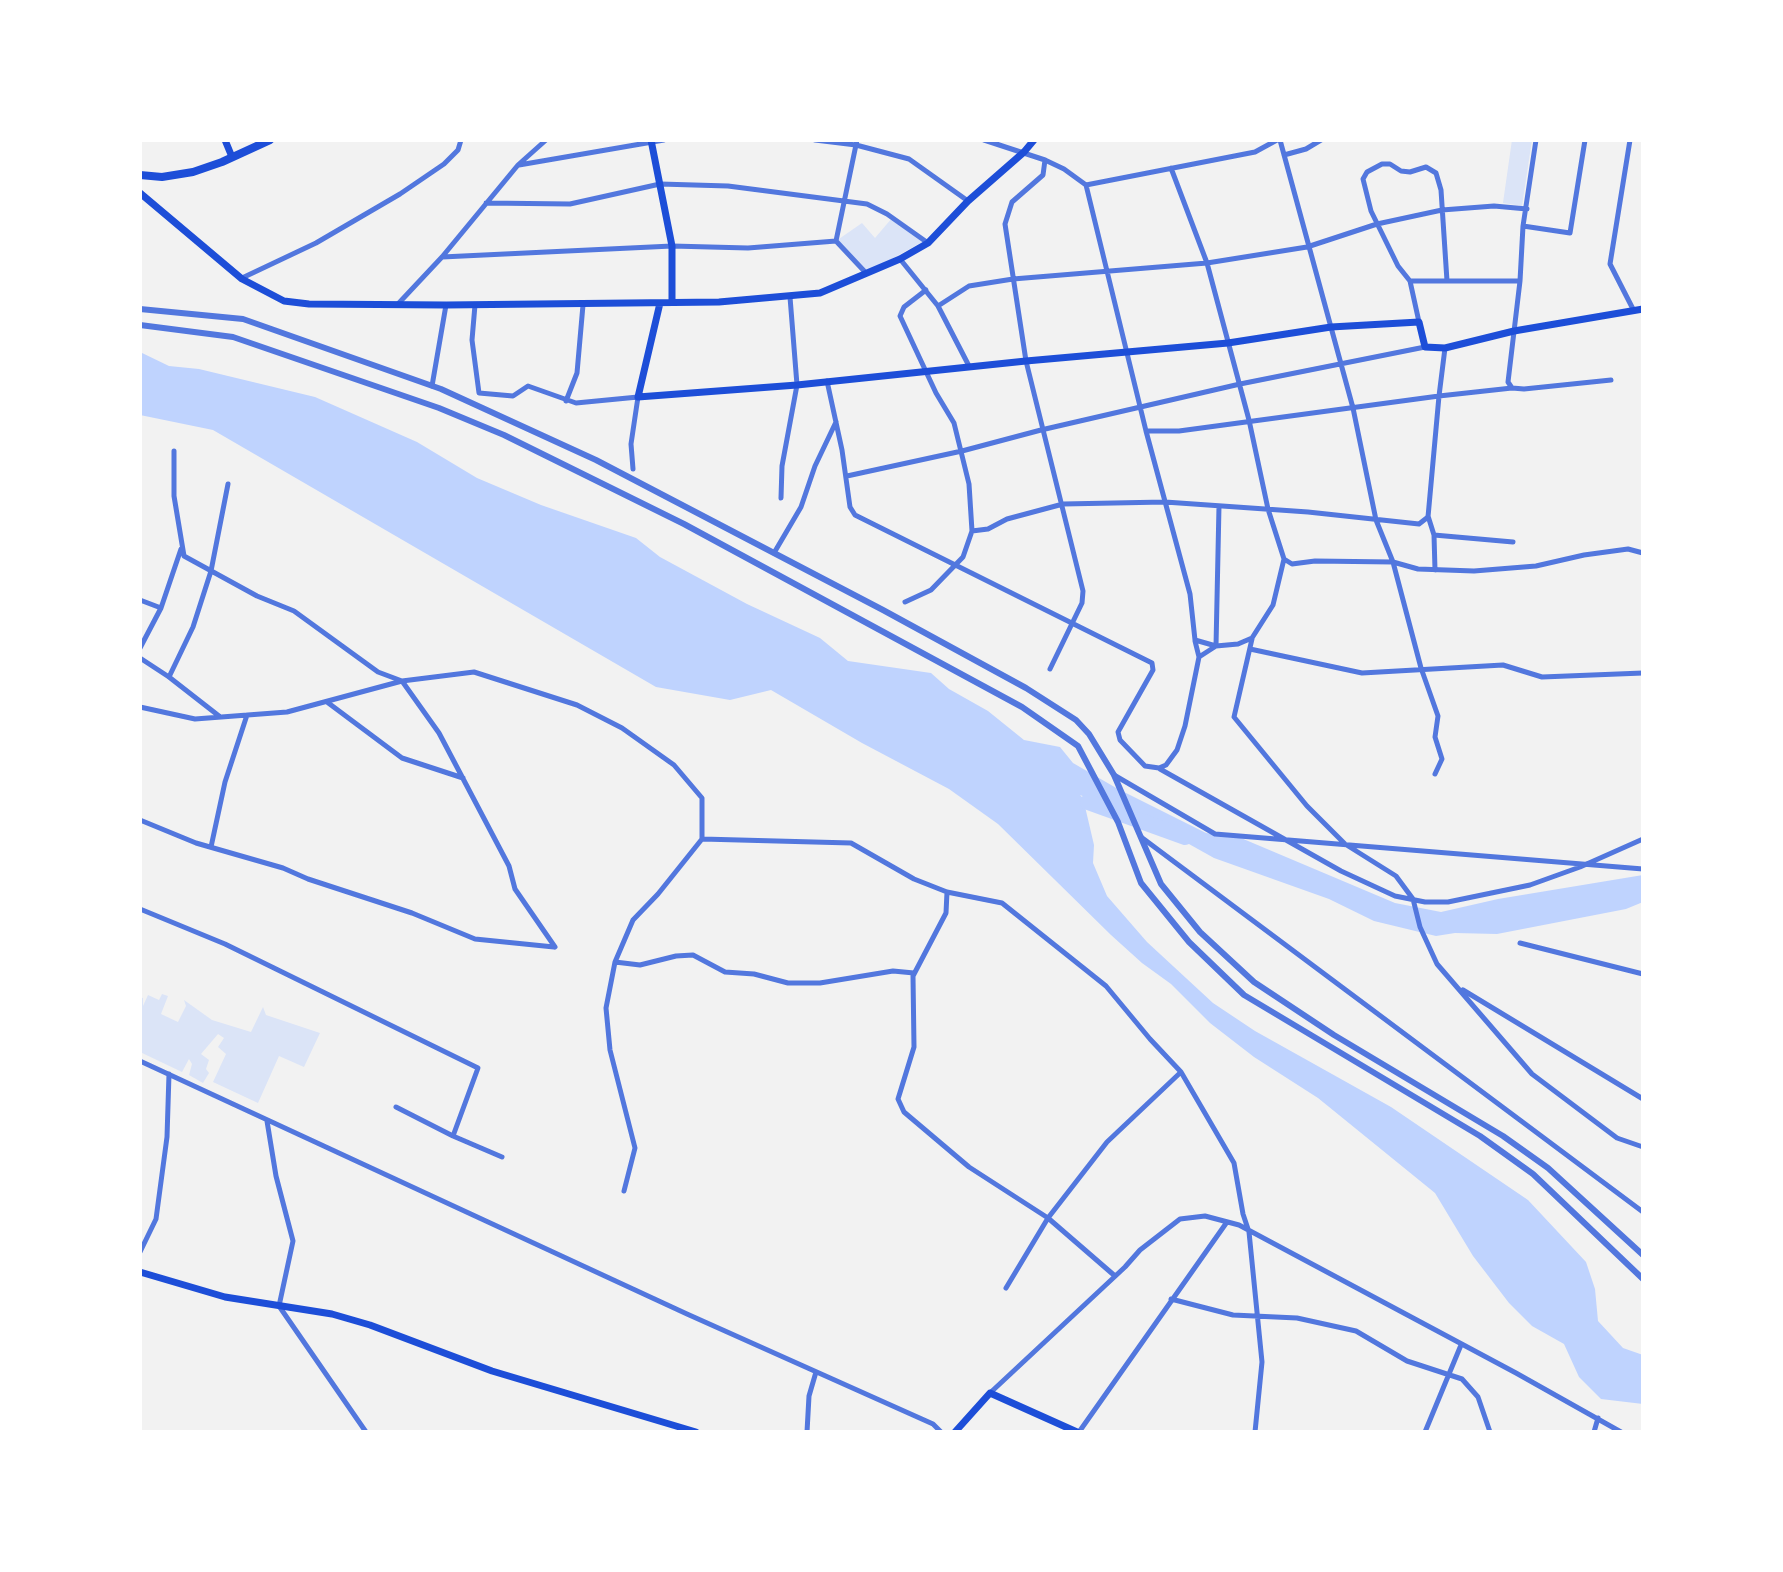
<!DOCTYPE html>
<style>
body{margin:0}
#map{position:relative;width:1783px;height:1572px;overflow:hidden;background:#f2f2f2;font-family:"Work Sans",sans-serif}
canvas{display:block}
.frame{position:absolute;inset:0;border:142px solid #fff;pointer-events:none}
</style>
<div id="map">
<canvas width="1783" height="1572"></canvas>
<div class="frame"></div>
</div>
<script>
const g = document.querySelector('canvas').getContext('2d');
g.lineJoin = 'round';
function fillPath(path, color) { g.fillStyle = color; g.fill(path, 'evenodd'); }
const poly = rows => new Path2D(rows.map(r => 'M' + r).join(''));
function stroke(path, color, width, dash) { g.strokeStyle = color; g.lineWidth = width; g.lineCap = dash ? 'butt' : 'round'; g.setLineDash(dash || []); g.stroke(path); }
const green = poly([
 [1512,140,1532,140,1522,206,1503,203],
 [892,218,924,241,866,273,836,241,862,223,875,238],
 [162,994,168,996,161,1014,178,1022,186,1006,184,1000,212,1020,251,1032,263,1007,266,1015,320,1033,304,1067,279,1056,258,1103,213,1082,226,1054,218,1047,224,1038,218,1034,201,1054,209,1060,206,1069,209,1073,203,1083,189,1075,192,1064,189,1059,182,1072,140,1052,140,997,143,998,143,1006,148,995,159,1000]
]);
const water = poly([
 [140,352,169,366,199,369,315,397,417,442,477,478,541,505,636,538,660,557,747,604,820,638,848,661,931,673,949,689,988,711,1024,740,1060,747,1073,763,1118,789,1206,833,1241,838,1395,903,1441,912,1498,899,1643,875,1643,902,1626,909,1497,934,1455,933,1436,936,1374,921,1329,899,1214,858,1155,825,1080,795,1083,798,1094,845,1093,863,1107,896,1147,942,1213,1003,1255,1031,1391,1107,1528,1200,1586,1262,1595,1289,1598,1321,1623,1348,1643,1355,1643,1404,1601,1399,1579,1377,1564,1344,1532,1326,1509,1303,1473,1256,1435,1193,1318,1098,1254,1057,1210,1023,1171,984,1142,963,1111,935,998,824,949,789,862,743,771,690,730,700,656,687,213,430,140,415]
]);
const river = poly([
 [1088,802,1185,837]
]);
const minor = poly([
 [815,140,856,145,909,159,968,201],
 [984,140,1045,160,1064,169,1086,185,1255,152,1277,140],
 [1280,140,1353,408,1376,520,1393,562,1421,668,1438,716,1435,737,1442,759,1435,774],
 [1536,140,1523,226,1520,281,1508,382,1512,388,1524,389,1611,380],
 [1630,140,1610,264,1634,311],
 [1284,155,1306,149,1321,140],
 [1045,160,1043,175,1012,202,1005,224,1026,361,1083,591,1082,603,1050,669],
 [519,165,664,140],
 [1086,185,1146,431,1190,594,1195,640,1216,646,1238,644,1252,638,1273,605,1284,559,1268,509,1249,420,1207,263,1171,168],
 [486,203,570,204,660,184,728,186,867,204,887,214,928,243],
 [1523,226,1570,233,1585,140],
 [836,241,857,140],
 [442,257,672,246,748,248,836,241,866,273],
 [900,259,938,306,969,366],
 [242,278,316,243,400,194,444,164,458,150,461,140],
 [1410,281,1419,322],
 [1447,281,1441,190,1436,173,1426,167,1410,172,1401,171,1390,164,1382,164,1367,172,1363,179,1371,211,1398,266,1410,281,1520,281],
 [397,305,442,257,518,165,546,140],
 [475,305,472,340,479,393,513,396,528,386,576,403,638,397,631,444,633,469],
 [938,306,969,286,1013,279,1207,263,1307,247,1377,224,1442,210,1494,206,1527,209],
 [827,381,842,450,850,507,855,515,1152,663,1153,670,1118,732,1120,740,1145,766,1159,768,1166,765,1177,750,1185,726,1199,657,1195,641],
 [432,386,446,305],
 [566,401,577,373,583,305],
 [1146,431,1179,431,1439,396,1445,348],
 [174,451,174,496,184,556,257,596,294,611,378,672,402,681,439,733,509,866,515,889,555,947],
 [847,476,962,451,1041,430,1240,384,1425,347],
 [781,498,782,466,797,385,790,297],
 [1428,516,1434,535,1435,570],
 [972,531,988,529,1007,519,1063,504,1165,502,1308,512,1419,524,1428,517,1439,396,1512,388],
 [1434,535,1513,542],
 [774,553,801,507,815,466,836,422],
 [1284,559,1292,564,1315,561,1393,562,1418,569,1474,571,1536,566,1584,555,1628,549,1643,553],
 [140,600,161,608],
 [905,602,931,590,963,557,972,531,969,484,954,423,936,393,900,316,904,307,926,290],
 [1252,639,1234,717,1307,806,1345,844,1396,876,1413,899,1420,927,1437,964,1532,1074,1617,1138,1643,1147],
 [140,648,161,608,181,549],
 [1250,649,1362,673,1503,665,1542,677,1643,673],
 [1199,657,1216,646,1219,506],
 [140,658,169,677,219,716],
 [169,677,193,627,211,571,228,484],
 [327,702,402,758,463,778],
 [140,707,195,719,287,712,402,681,474,672,577,705,622,728,674,765,702,798,702,839,658,894,633,920,615,962,606,1008,610,1050,635,1148,624,1191],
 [1160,769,1341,871,1395,896,1425,902,1448,902,1530,885,1580,867,1643,839],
 [1114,775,1215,834,1643,869],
 [140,820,196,843,283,868,308,879,412,913,475,939,554,947],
 [1141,837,1643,1212],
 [702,839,851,843,914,879,947,892,1002,903,1106,986,1150,1039,1181,1072,1234,1163,1243,1214,1249,1232,1262,1362,1255,1432],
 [211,847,225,782,247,715],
 [947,892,946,913,913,976,914,1047,898,1099,904,1112,969,1167,1048,1218,1006,1288],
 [140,909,225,944,478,1068,453,1136],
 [1520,943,1643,974],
 [615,962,640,965,676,956,693,955,725,972,754,974,788,983,820,983,893,971,914,973],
 [1463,990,1643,1099],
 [140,1061,687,1314,933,1424,941,1432],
 [396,1107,453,1136,502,1157],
 [267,1121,276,1176,293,1241,279,1306,366,1432],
 [140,1252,156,1219,167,1137,169,1074],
 [1115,1276,1048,1218,1107,1142,1181,1072],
 [1171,1299,1233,1315,1297,1318,1356,1331,1407,1361,1462,1379,1478,1397,1490,1432],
 [990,1393,1125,1267,1140,1250,1180,1219,1205,1216,1239,1225,1516,1373,1621,1432],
 [807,1432,809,1396,816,1372],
 [1079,1432,1227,1222],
 [1425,1432,1461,1345],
 [1594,1432,1598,1418]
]);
const tertiary = poly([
 [140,309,243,319,441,389,596,460,883,610,1026,688,1076,720,1089,734,1114,775,1161,884,1200,932,1254,982,1334,1035,1503,1136,1548,1168,1643,1255],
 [140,325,233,337,439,408,504,435,684,524,1022,707,1078,746,1118,822,1141,883,1189,942,1244,995,1480,1136,1533,1174,1643,1279]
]);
const secondary = poly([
 [225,140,232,157],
 [651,140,672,246,672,302],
 [140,193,242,279,284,301,309,304,446,305,719,302,820,293,900,259,928,243,968,201,1024,152,1034,140],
 [660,303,638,397,797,385,1026,361,1228,343,1331,327,1419,322,1425,347,1445,348,1514,331,1643,309],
 [140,1272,225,1297,332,1314,370,1325,492,1371,696,1432],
 [955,1432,990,1393,1077,1432]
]);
const primary = poly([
 [140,175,162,177,193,172,222,162,270,140]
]);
fillPath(green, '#dbe4f7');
fillPath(water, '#bfd3fe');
stroke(river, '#bfd3fe', 16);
stroke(minor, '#5277de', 5);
stroke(tertiary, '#5277de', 6);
stroke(secondary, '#1d4ed8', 7);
stroke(primary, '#1d4ed8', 8);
</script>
